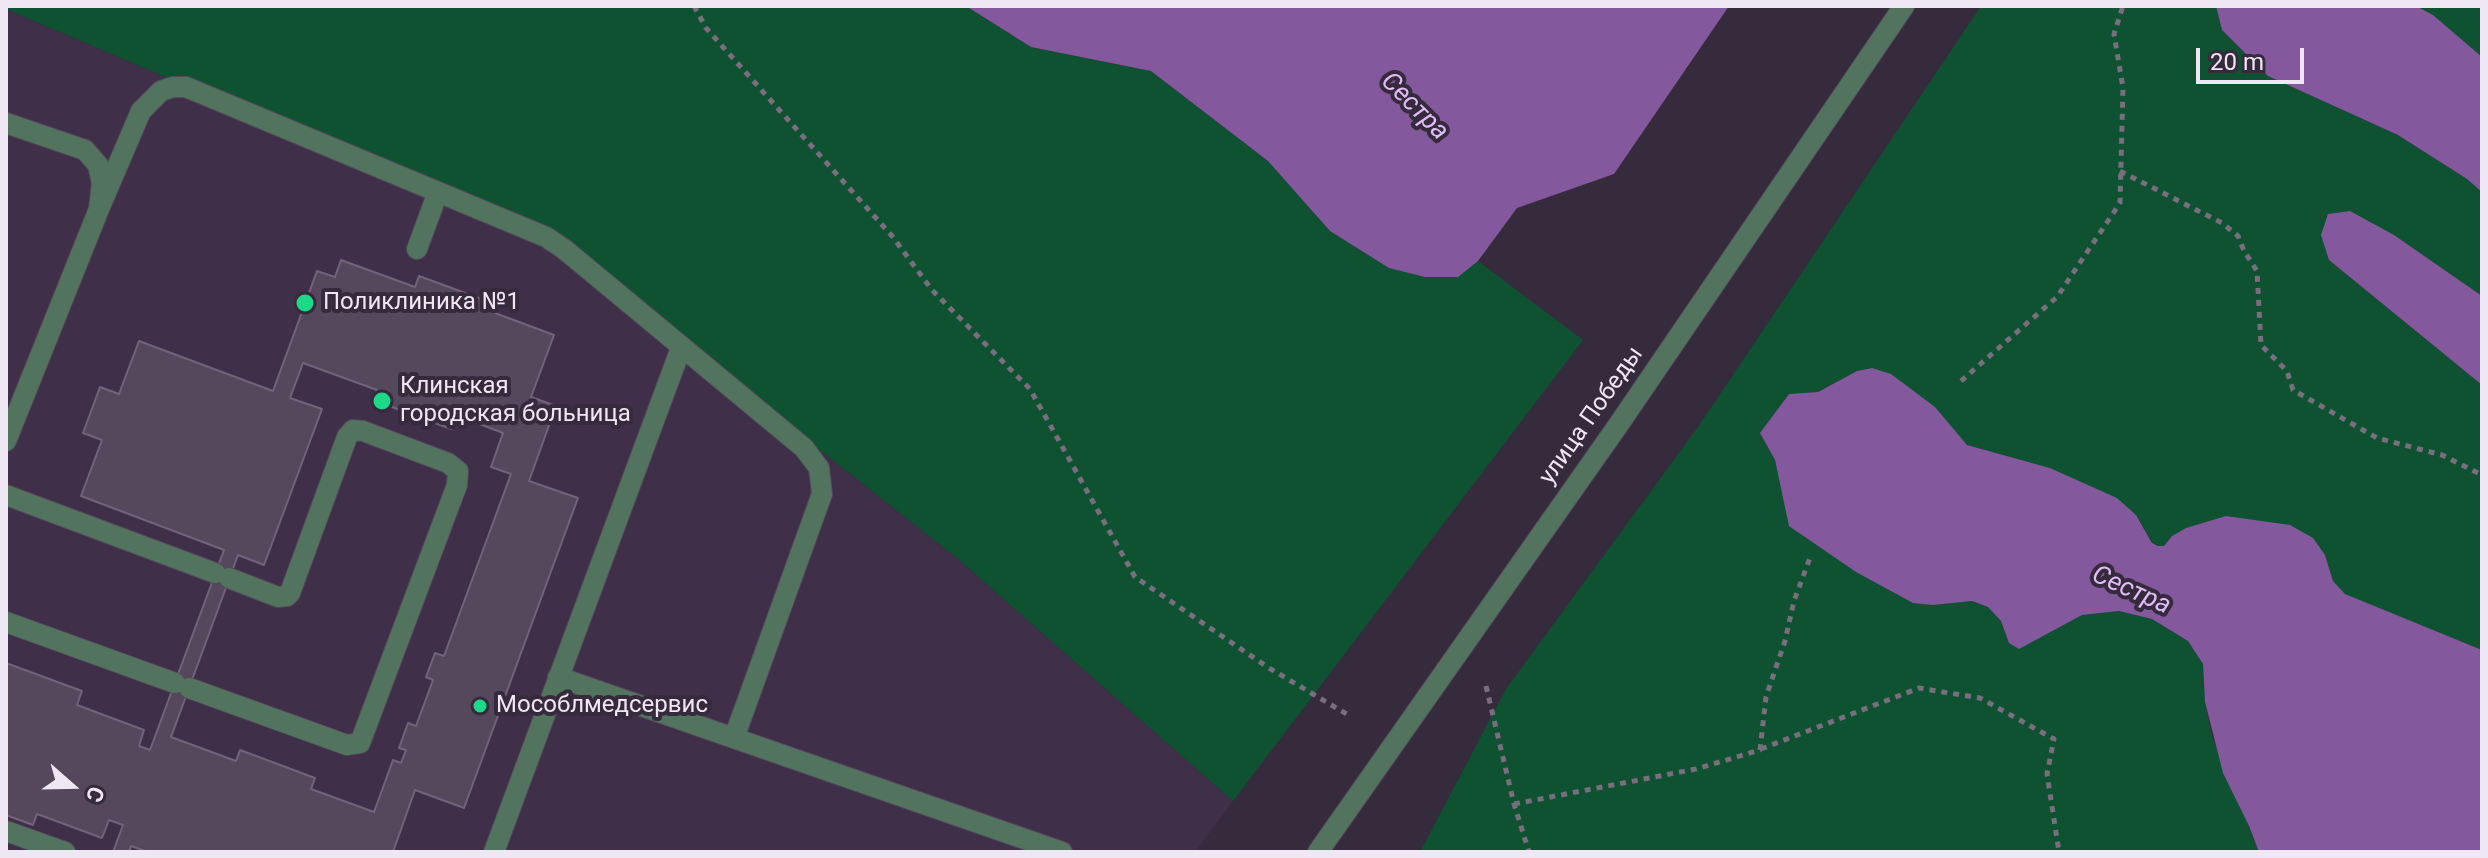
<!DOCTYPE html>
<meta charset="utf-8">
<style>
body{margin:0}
#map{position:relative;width:2488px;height:858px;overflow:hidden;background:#362a3d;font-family:Roboto,sans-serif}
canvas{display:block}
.frame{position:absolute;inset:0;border:8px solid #efe7f4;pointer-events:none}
.north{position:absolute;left:32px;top:746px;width:80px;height:80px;-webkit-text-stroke:6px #362a3d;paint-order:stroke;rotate:110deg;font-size:22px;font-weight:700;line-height:32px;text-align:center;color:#efe7f4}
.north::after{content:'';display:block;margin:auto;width:28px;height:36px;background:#efe7f4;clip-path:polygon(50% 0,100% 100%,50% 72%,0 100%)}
.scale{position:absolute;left:2196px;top:48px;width:108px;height:36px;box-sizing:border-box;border:4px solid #efe7f4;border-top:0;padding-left:10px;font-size:24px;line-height:28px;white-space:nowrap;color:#efe7f4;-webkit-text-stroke:6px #362a3d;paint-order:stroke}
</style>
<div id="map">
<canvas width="2488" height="858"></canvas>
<div class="frame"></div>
<div class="north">С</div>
<div class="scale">20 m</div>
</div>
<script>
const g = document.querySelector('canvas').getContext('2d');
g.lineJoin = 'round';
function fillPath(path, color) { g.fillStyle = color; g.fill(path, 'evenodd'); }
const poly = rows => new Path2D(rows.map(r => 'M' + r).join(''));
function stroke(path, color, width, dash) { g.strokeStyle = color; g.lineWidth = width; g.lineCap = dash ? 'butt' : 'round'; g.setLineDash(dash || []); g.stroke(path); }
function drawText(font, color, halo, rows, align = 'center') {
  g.font = font + ' Roboto,sans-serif'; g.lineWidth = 8; g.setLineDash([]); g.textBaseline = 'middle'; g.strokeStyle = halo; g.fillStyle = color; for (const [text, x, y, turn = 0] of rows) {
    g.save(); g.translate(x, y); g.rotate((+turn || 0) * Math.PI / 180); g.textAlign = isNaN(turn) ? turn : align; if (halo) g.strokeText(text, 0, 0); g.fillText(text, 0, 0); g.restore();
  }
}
const built = poly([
 [6,9,560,245,957,558,1233,801,1195,852,6,852]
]);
const green = poly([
 [6,6,966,6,1031,47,1151,71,1268,161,1330,231,1457,277,1478,261,1583,340,1233,801,957,558,560,245,6,9],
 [1981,6,2216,6,2222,30,2268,76,2398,135,2467,179,2482,192,2482,296,2394,235,2329,260,2482,385,2482,650,2344,594,2333,581,2325,555,2313,539,2290,525,2172,536,2164,546,2158,546,2153,543,2136,515,2050,468,1967,445,1872,368,1857,371,1817,392,1789,394,1760,433,1775,460,1781,486,1933,605,1972,601,1988,607,2001,621,2009,643,2019,648,2082,615,2119,611,2152,619,2188,641,2203,664,2205,702,2212,736,2259,852,1420,852,1506,689,1698,427],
 [2416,6,2482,6,2482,57,2433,15]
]);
const water = poly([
 [966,6,1729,6,1614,174,1517,208,1478,261,1458,277,1425,277,1389,268,1330,231,1268,161,1151,71,1031,47],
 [2216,6,2416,6,2433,15,2482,57,2482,192,2467,179,2398,135,2268,76,2222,30],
 [2350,211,2394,235,2482,296,2482,385,2329,260,2321,235,2328,214],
 [1872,368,1891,374,1935,407,1967,445,2050,468,2117,498,2136,515,2152,543,2158,546,2164,546,2172,536,2186,528,2226,516,2290,525,2313,538,2325,555,2333,581,2345,594,2482,650,2482,852,2259,852,2249,826,2223,773,2205,702,2203,664,2188,641,2152,619,2119,611,2082,615,2019,649,2009,643,2001,621,1988,607,1972,601,1933,605,1913,603,1856,572,1789,526,1775,460,1760,433,1789,394,1818,392,1857,371]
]);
const building = poly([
 [341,260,415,287,419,276,498,305,495,313,554,335,531,397,556,406,529,481,578,498,464,808,415,790,393,852,148,852,131,846,129,852,113,852,123,825,109,820,102,838,37,814,33,825,6,815,6,663,82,691,77,705,144,730,139,746,150,750,224,550,81,496,102,440,83,433,100,387,119,394,139,341,273,391,317,271,335,277,341,260],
 [303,363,377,390,373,400,451,429,456,415,503,433,491,467,511,474,444,656,435,653,426,677,433,680,416,726,408,723,399,748,406,750,401,763,393,760,374,812,311,789,315,778,240,750,236,761,171,737,238,555,264,565,322,409,290,398,303,363]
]);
const path = poly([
 [694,6,706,28,892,236,932,290,1030,389,1135,577,1269,668,1350,716],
 [2120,171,2222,223,2238,236,2244,251,2257,271,2261,345,2287,371,2293,390,2377,438,2442,455,2482,475],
 [1961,381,2057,297,2120,203,2123,88,2114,34,2123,6],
 [1486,686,1514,804,1529,852],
 [1761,749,1919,688,1980,698,2054,739,2047,774,2059,852],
 [1514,804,1696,769,1760,750,1766,697,1785,641,1794,601,1811,555]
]);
const service = poly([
 [6,123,85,150,98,165,102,183,99,209,6,441],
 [99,209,141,111,161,91,173,87,186,87,546,237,564,249,804,448,819,468,822,494,734,738],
 [417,249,438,192],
 [6,495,215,573],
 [6,622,175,683],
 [558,677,1062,852],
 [189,688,347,745,360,743,457,485,458,471,448,463,363,431,353,430,347,437,290,593,287,596,278,597,229,578],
 [6,831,65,852],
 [494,852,681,348]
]);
const tertiary = poly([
 [1318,852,1619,424,1904,6]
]);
const markers = [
 [305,303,10,"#1cd988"],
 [382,401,10,"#1cd988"],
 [480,706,8,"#1cd988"]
];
const poiNames = [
 ["Поликлиника №1",323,303],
 ["Клинская",400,387],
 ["городская больница",400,415],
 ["Мособлмедсервис",496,706]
];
const streetNames = [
 ["улица Победы",1592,416,-55]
];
const waterNames = [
 ["Сестра",1414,107,45],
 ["Сестра",2131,591,24]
];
fillPath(built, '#3f2f48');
fillPath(green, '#0e5232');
fillPath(water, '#84589c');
fillPath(building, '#55485d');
stroke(building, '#716379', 2);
stroke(service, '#54485a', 22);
stroke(tertiary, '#54485a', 22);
stroke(path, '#786e7e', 5, [6, 6]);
stroke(service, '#52745f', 20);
stroke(tertiary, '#52745f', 20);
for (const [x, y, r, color] of markers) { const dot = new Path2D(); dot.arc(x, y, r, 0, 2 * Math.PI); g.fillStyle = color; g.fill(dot); stroke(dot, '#362a3d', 3); }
drawText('24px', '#efe7f4', '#362a3d', poiNames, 'left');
drawText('24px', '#efe7f4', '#362a3d', streetNames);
drawText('italic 26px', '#e0bdf6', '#362a3d', waterNames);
</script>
